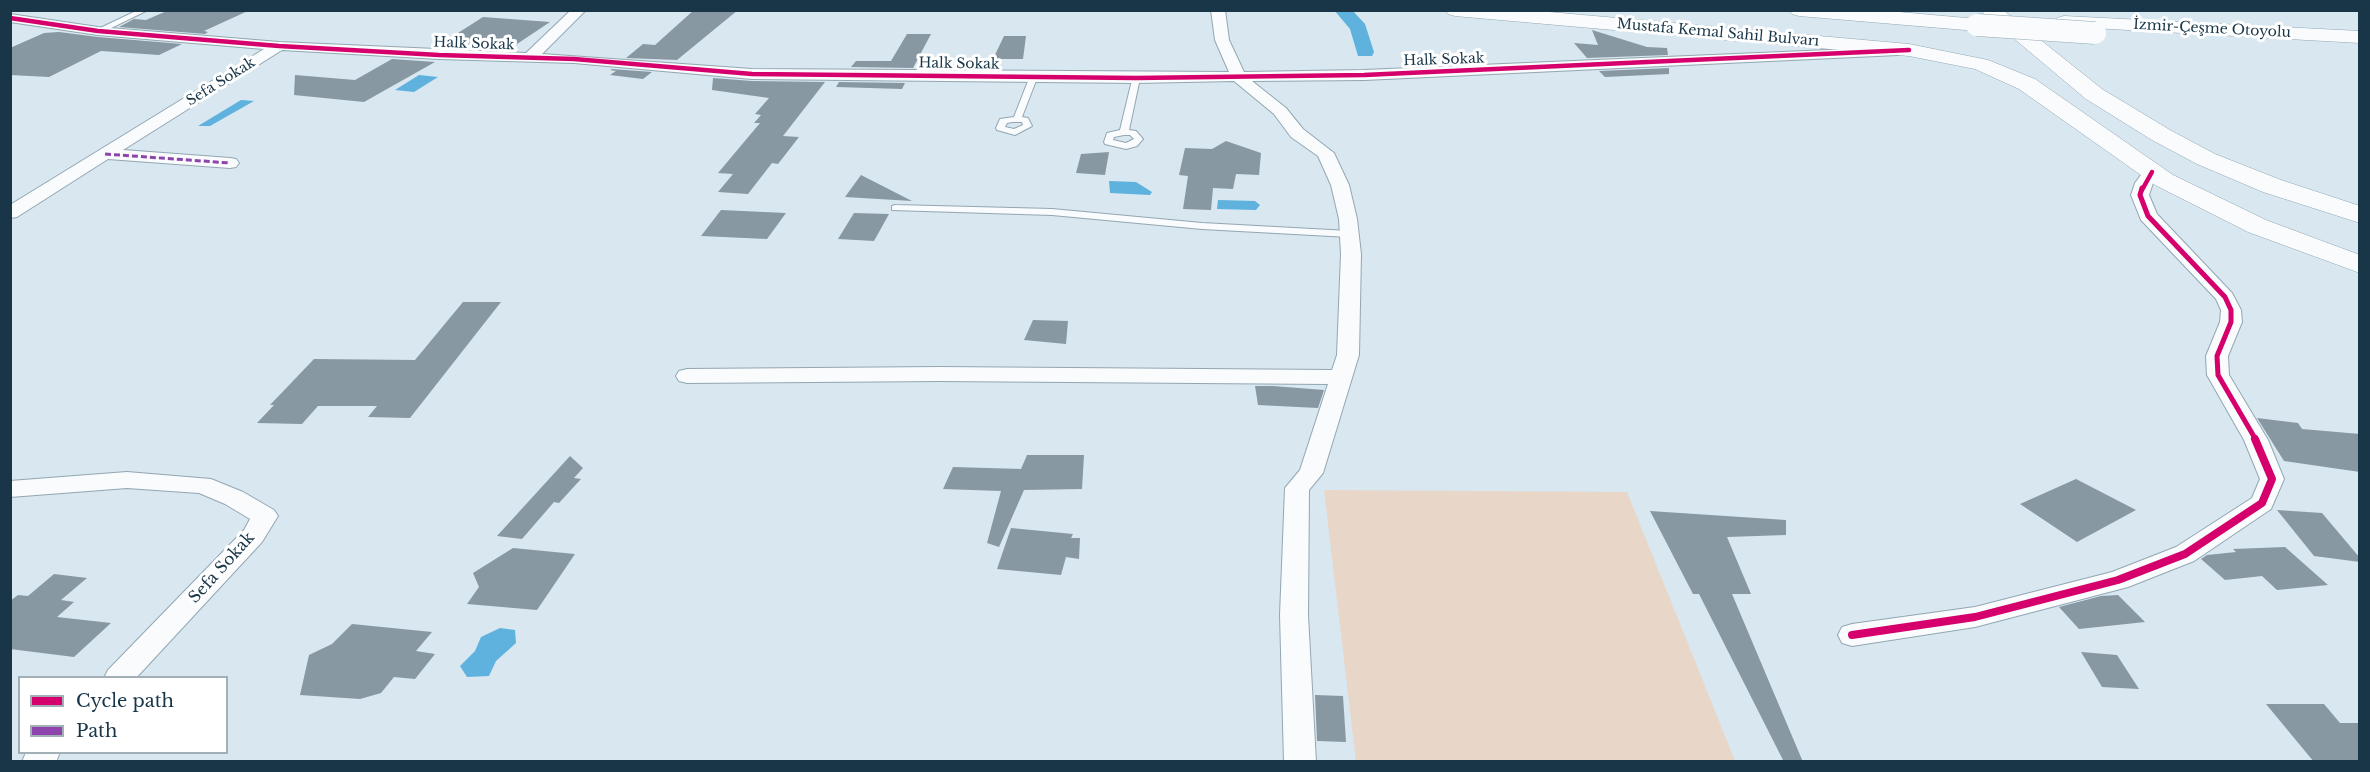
<!DOCTYPE html>
<meta charset="utf-8">
<style>
body{margin:0}
#map{position:relative;width:2370px;height:772px;overflow:hidden;background:#d8e7f0;font-family:"Libre Baskerville",serif}
canvas{display:block}
.frame{position:absolute;inset:0;border:12px solid #183648;pointer-events:none}
.legend{position:absolute;left:18px;top:676px;width:210px;height:78px;box-sizing:border-box;background:#fff;border:2px solid #a3afb6;margin:0;padding:8px 10px;list-style:none;font-size:18px;color:#183648}
.legend li{display:flex;align-items:center;gap:12px;height:30px}
.legend b{width:30px;border:2px solid #a3afb6}
</style>
<div id="map">
<canvas width="2370" height="772"></canvas>
<div class="frame"></div>
<ul class="legend">
<li><b style="height:8px;background:#d6006c"></b>Cycle path</li>
<li><b style="height:8px;background:#8e44ad"></b>Path</li>
</ul>
</div>
<script>
const g = document.querySelector('canvas').getContext('2d');
g.lineJoin = 'round';
function fillPath(path, color) { g.fillStyle = color; g.fill(path, 'evenodd'); }
const poly = rows => new Path2D(rows.map(r => 'M' + r).join(''));
function stroke(path, color, width, dash) { g.strokeStyle = color; g.lineWidth = width; g.lineCap = dash ? 'butt' : 'round'; g.setLineDash(dash || []); g.stroke(path); }
function drawText(font, color, halo, rows, align = 'center') {
  g.font = font + ' "Libre Baskerville",serif'; g.lineWidth = 6; g.setLineDash([]); g.textBaseline = 'middle'; g.strokeStyle = halo; g.fillStyle = color; for (const [text, x, y, turn = 0] of rows) {
    g.save(); g.translate(x, y); g.rotate((+turn || 0) * Math.PI / 180); g.textAlign = isNaN(turn) ? turn : align; if (halo) g.strokeText(text, 0, 0); g.fillText(text, 0, 0); g.restore();
  }
}
const green = poly([
 [1324,490,1627,492,1735,761,1356,761]
]);
const water = poly([
 [419,75,438,77,414,92,395,90],
 [241,100,254,101,210,126,198,126],
 [1109,181,1136,182,1152,192,1150,195,1110,193],
 [1218,200,1255,201,1260,205,1256,210,1217,209],
 [500,628,515,630,516,643,496,661,489,676,467,677,460,666,475,651,481,637]
]);
const canal = poly([
 [1334,10,1352,10,1365,24,1374,52,1372,56,1358,56,1350,29,1334,10]
]);
const building = poly([
 [169,10,250,10,204,31,208,32,205,34,119,27,134,19,146,20],
 [694,10,738,10,677,60,626,58,643,44,655,45],
 [483,17,550,22,508,50,436,47],
 [1592,30,1647,47,1667,48,1668,55,1587,58,1574,43,1598,45],
 [59,32,98,37,182,44,159,55,101,51,49,77,10,75,10,48,44,33],
 [907,34,931,34,913,68,851,67,856,61,891,61],
 [1004,36,1026,36,1023,59,993,59],
 [392,59,435,62,364,102,294,95,295,75,355,80],
 [1669,68,1669,74,1605,77,1599,71],
 [612,69,652,72,643,79,610,75,616,71,610,70],
 [713,78,752,81,825,82,783,136,799,137,778,164,772,163,748,194,718,192,733,174,718,173,760,123,754,123,761,115,755,114,769,98,712,90],
 [839,82,905,83,902,89,836,87],
 [1226,141,1261,153,1259,175,1236,174,1233,189,1213,188,1211,210,1183,209,1188,176,1179,175,1185,148,1212,149],
 [1109,152,1105,175,1076,173,1081,154],
 [861,175,912,201,845,197],
 [721,210,786,213,767,239,701,236],
 [854,213,889,214,874,241,838,239],
 [463,302,501,302,410,418,368,417,377,406,318,406,302,424,257,423,274,405,270,405,314,359,415,360],
 [1033,320,1068,321,1066,344,1024,340],
 [1255,386,1273,386,1324,390,1318,408,1258,405],
 [2257,418,2298,423,2302,429,2360,434,2360,472,2284,461],
 [1027,455,1084,455,1082,489,1024,490,999,547,987,543,1001,491,943,489,953,467,1021,469],
 [570,456,583,468,574,478,581,479,559,503,554,502,522,539,497,536],
 [2076,479,2136,510,2077,542,2020,504],
 [2277,510,2322,513,2360,558,2360,562,2314,556],
 [1650,511,1786,520,1786,535,1727,537,1751,594,1732,594,1803,762,1784,762,1699,594,1693,594],
 [1011,528,1073,534,1071,538,1080,538,1079,559,1066,557,1061,575,997,569],
 [2285,547,2328,585,2277,590,2262,576,2225,580,2201,559,2207,555,2236,552,2233,549],
 [513,548,575,554,537,610,467,604,479,587,473,573],
 [54,574,87,578,61,600,74,602,57,617,111,623,74,657,10,649,10,601,18,595,28,596],
 [2118,595,2145,622,2079,629,2059,607,2101,596],
 [352,624,432,632,416,651,435,654,415,679,394,677,381,693,360,699,300,695,309,655,332,644],
 [2081,652,2117,655,2139,689,2102,687],
 [1315,695,1343,696,1346,742,1317,741],
 [2266,704,2324,704,2340,723,2360,723,2360,762,2314,762]
]);
const service = poly([
 [138,10,148,10,101,33,94,31,138,10],
 [1030,76,1037,78,1022,117,1028,118,1032,126,1015,135,997,130,996,128,1000,119,1014,117,1030,76],
 [1012,122,1022,122,1023,125,1014,129,1005,127,1007,123,1012,122],
 [1133,76,1140,78,1129,130,1136,131,1143,139,1137,146,1126,149,1105,144,1104,142,1107,133,1120,130,1133,76],
 [1124,135,1130,135,1134,139,1126,143,1113,140,1114,137,1124,135],
 [895,205,1052,209,1202,223,1349,231,1354,234,1349,237,1202,229,1052,215,892,210,892,206,895,205]
]);
const minor = poly([
 [571,10,586,10,542,54,752,69,1229,72,1215,40,1211,10,1225,10,1229,40,1244,72,1364,70,1898,47,1905,51,1898,55,1364,80,1252,81,1286,108,1303,129,1334,153,1349,185,1357,219,1361,254,1359,355,1323,473,1309,490,1308,615,1316,762,1284,762,1280,615,1285,488,1300,470,1328,384,939,381,687,383,679,381,676,376,679,371,687,369,939,367,1332,370,1337,355,1341,254,1339,219,1331,185,1318,156,1291,137,1274,114,1234,81,1136,83,752,79,574,63,439,59,282,50,123,150,230,158,236,159,239,163,236,167,230,168,108,159,17,217,10,218,10,205,264,49,98,35,10,22,10,14,98,27,279,42,526,53,571,10],
 [2152,167,2158,168,2161,172,2153,183,2149,195,2157,214,2232,293,2241,310,2242,322,2228,356,2229,375,2268,440,2284,479,2271,509,2194,561,2128,587,1975,627,1852,646,1842,643,1838,635,1842,627,1852,624,1975,607,2112,572,2176,547,2252,498,2260,479,2244,440,2207,375,2206,356,2220,322,2221,310,2216,299,2141,220,2131,195,2135,183,2146,168,2152,167],
 [127,472,211,479,243,492,274,510,278,516,262,542,136,678,104,678,108,670,244,530,250,519,225,504,199,493,127,488,10,497,10,481,127,472],
 [26,752,60,752,56,762,22,762,26,752]
]);
const secondary = poly([
 [1446,10,1527,10,1909,44,1988,60,2035,79,2173,175,2266,220,2360,255,2360,273,2248,232,2155,185,2019,89,1975,69,1909,56,1455,16,1448,14,1446,10]
]);
const motorway = poly([
 [1789,10,1877,10,1977,19,1984,21,1987,25,1984,29,1977,31,1799,16,1792,14,1789,10],
 [1980,10,2003,10,2102,89,2170,130,2215,154,2281,180,2360,206,2360,223,2263,192,2197,164,2152,140,2086,99,1980,10],
 [2064,16,2360,31,2360,43,2057,26,2054,22,2057,18,2064,16]
]);
const motorwayBridge = poly([
 [1977,25,2095,33]
]);
const quiet = poly([
 [105,154,230,163]
]);
const cyclewayFar2 = poly([
 [10,18,98,31,279,46,439,55,574,59,752,74,1136,78,1364,75,1909,50],
 [2142,190,2152,172]
]);
const cyclewayFar1 = poly([
 [2142,188,2140,195,2148,216,2225,297,2231,310,2231,322,2217,356,2218,375,2256,440]
]);
const cycleway = poly([
 [1852,635,1975,617,2118,580,2185,554,2262,503,2272,479,2255,439]
]);
const farStreetnames = [
 ["İzmir-Çeşme Otoyolu",2212,29,3],
 ["Mustafa Kemal Sahil Bulvarı",1718,33,5],
 ["Halk Sokak",474,44,2],
 ["Halk Sokak",1444,60,-2],
 ["Halk Sokak",959,64,1],
 ["Sefa Sokak",221,82,-32]
];
const streetNames = [
 ["Sefa Sokak",222,568,-48]
];
fillPath(green, '#e8d6c9');
fillPath(water, '#5eb2dd');
fillPath(canal, '#5eb2dd');
fillPath(building, '#8798a2');
stroke(service, '#92a7b2', 2);
stroke(minor, '#92a7b2', 2);
stroke(secondary, '#92a7b2', 1);
stroke(motorway, '#92a7b2', 1);
fillPath(service, '#f9fbfd');
fillPath(minor, '#f9fbfd');
fillPath(secondary, '#f9fbfd');
fillPath(motorway, '#f9fbfd');
stroke(motorwayBridge, '#92a7b2', 23, []);
stroke(motorwayBridge, '#f9fbfd', 22);
stroke(quiet, '#8e44ad', 3, [6, 3]);
stroke(cyclewayFar2, '#d6006c', 4.5);
stroke(cyclewayFar1, '#d6006c', 5);
stroke(cycleway, '#d6006c', 8);
drawText('14px', '#183648', '#fff', farStreetnames);
drawText('16px', '#183648', '#fff', streetNames);
</script>
